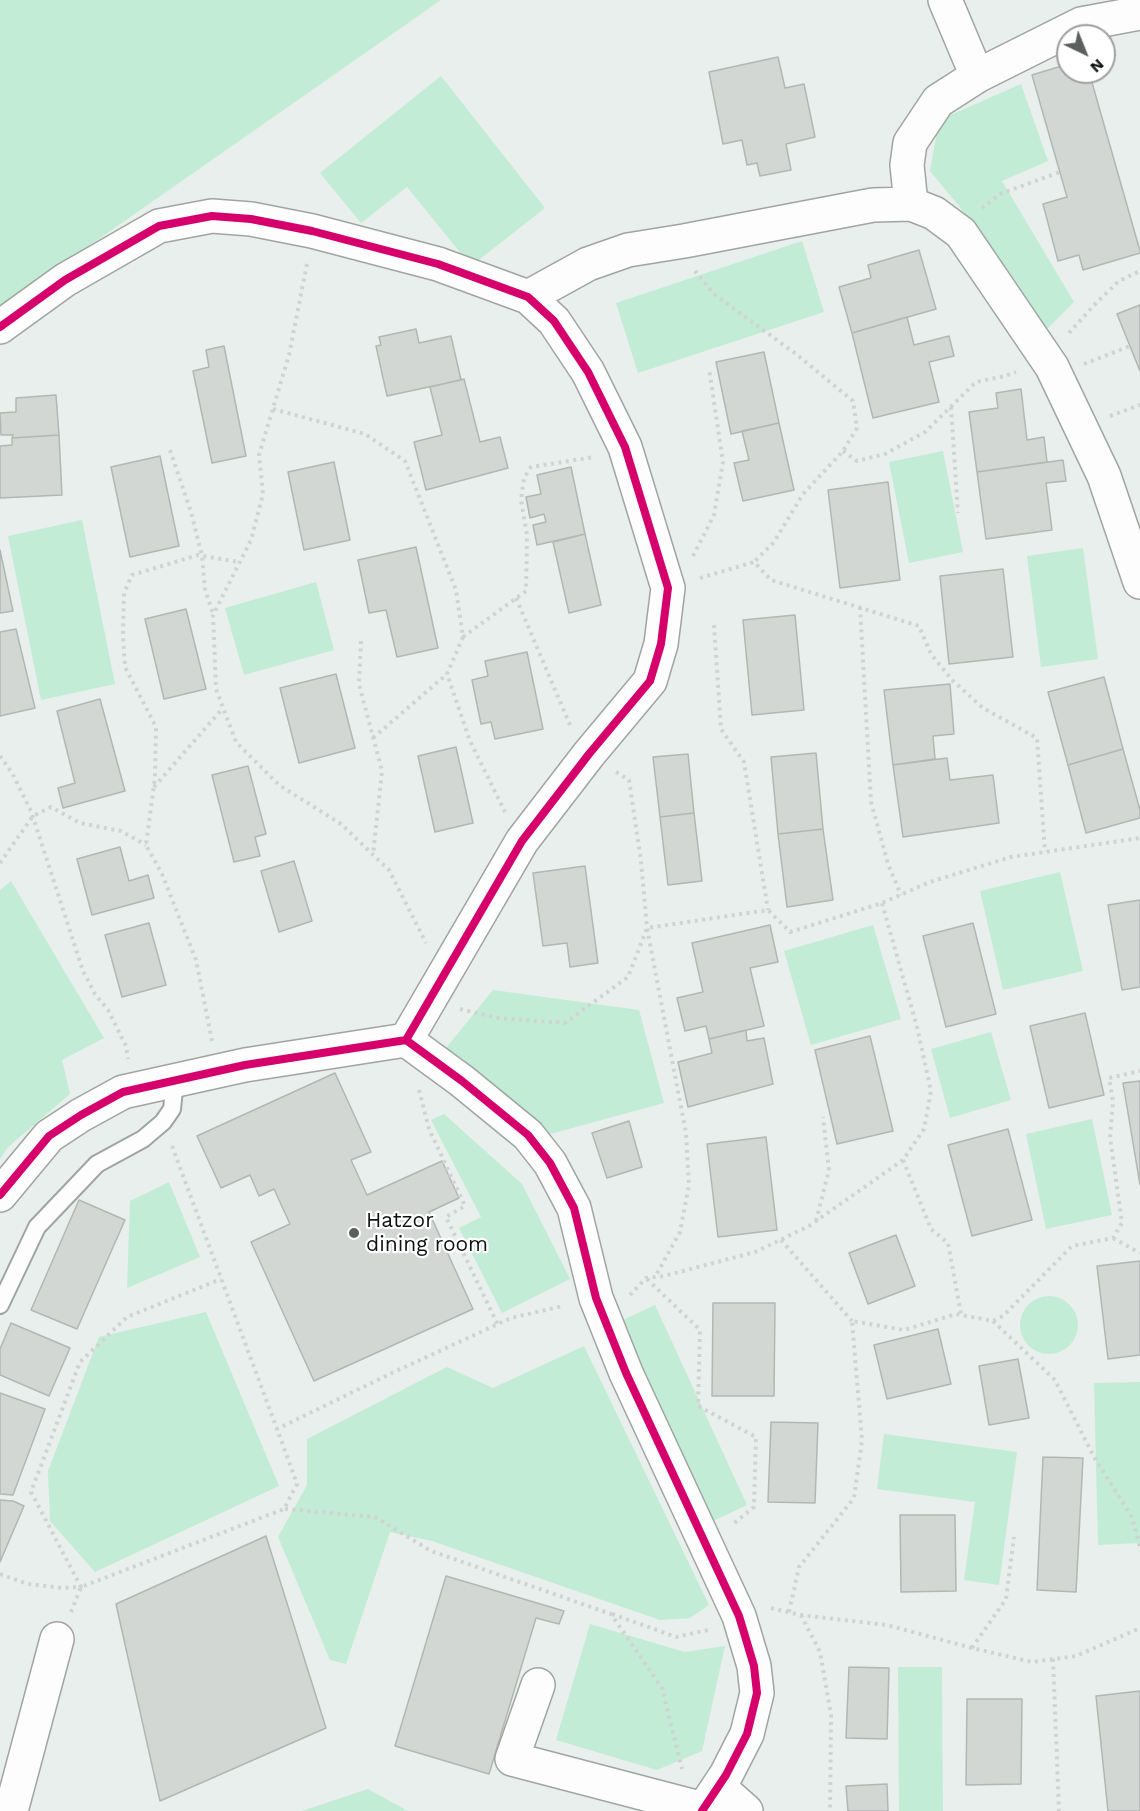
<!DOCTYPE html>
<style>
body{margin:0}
#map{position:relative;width:1140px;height:1811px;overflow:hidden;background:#e9efec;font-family:"Work Sans",sans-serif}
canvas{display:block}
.north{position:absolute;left:1056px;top:24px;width:60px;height:60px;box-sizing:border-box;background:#fff;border:2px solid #9fa09f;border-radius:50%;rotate:137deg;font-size:16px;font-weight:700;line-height:24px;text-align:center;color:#0e1210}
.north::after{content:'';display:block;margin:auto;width:21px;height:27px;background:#5b5f5d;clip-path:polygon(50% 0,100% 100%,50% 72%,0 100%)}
</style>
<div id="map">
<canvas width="1140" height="1811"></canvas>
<div class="north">N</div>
</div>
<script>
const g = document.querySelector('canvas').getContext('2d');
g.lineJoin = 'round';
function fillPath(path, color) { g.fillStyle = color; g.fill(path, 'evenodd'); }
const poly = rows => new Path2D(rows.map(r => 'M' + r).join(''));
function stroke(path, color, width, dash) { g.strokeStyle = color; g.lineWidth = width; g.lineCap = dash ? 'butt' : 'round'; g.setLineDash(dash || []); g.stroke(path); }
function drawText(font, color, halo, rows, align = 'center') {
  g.font = font + ' "Work Sans",sans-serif'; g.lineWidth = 4.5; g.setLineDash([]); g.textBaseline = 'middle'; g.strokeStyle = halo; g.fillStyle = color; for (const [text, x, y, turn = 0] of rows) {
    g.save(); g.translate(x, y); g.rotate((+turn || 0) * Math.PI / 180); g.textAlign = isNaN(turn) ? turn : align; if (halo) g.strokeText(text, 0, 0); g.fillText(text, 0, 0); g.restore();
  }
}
const green = poly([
 [0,0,441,0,0,308],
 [441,76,545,208,471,266,407,187,361,223,320,173],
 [1021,84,1048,161,1002,181,1074,302,1047,329,959,206,930,171,939,120],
 [802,241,824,312,638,373,616,303],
 [943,451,963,552,909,563,889,462],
 [82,520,115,684,41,700,8,536],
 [1083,548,1098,659,1041,667,1027,556],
 [316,582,334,650,244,675,225,608],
 [1060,872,1083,971,1003,990,980,891],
 [11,881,104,1038,62,1060,70,1094,8,1147,0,1159,0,890],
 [873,925,901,1019,811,1045,784,951],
 [493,990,639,1010,664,1103,543,1136,442,1053],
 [991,1032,1011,1100,950,1118,931,1049],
 [444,1114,522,1184,570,1279,502,1313,459,1228,481,1217,431,1120],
 [1092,1119,1112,1215,1046,1229,1026,1134],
 [169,1182,200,1257,127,1288,130,1201],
 '1020 1325a29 29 0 1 1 58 0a29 29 0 1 1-58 0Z',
 [655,1305,747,1505,713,1521,621,1321],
 [206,1312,279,1486,95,1572,50,1521,48,1471,99,1337],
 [584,1346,709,1605,690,1618,660,1620,432,1541,390,1532,346,1664,330,1660,278,1537,307,1485,307,1439,447,1367,493,1388],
 [1140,1382,1140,1543,1098,1545,1094,1383],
 [884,1434,1017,1452,999,1585,964,1580,975,1502,877,1489],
 [590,1624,685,1652,725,1646,702,1751,657,1770,556,1740],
 [898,1667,942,1667,943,1811,899,1811],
 [368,1789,408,1811,302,1811]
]);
const building = poly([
 [778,57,785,88,804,84,815,137,786,144,791,170,760,176,757,163,747,165,742,140,723,144,709,72,778,57],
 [1068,64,1068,72,1089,72,1140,251,1140,253,1083,270,1079,255,1058,261,1043,204,1067,197,1032,75,1068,64],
 [919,250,936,309,852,333,839,287,871,278,868,265,919,250],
 [1140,305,1140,371,1117,314,1140,305],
 [907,317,914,345,949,336,954,356,929,362,939,402,873,418,852,333,907,317],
 [416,329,419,343,451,336,461,380,387,396,376,346,381,345,379,337,416,329],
 [224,346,246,456,212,463,193,371,209,367,206,350,224,346],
 [764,352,779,423,731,434,716,362,764,352],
 [464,379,480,442,500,437,508,468,426,490,414,442,442,435,430,387,464,379],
 [1021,389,1027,440,1044,437,1047,462,977,472,969,412,998,408,996,393,1021,389],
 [56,395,59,435,12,438,13,435,1,435,0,413,16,412,16,398,56,395],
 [779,423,794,490,743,501,734,463,749,460,742,431,779,423],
 [59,435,62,495,0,498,0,446,12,445,12,438,59,435],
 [160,456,179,546,130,557,111,467,160,456],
 [1063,460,1066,481,1046,483,1052,530,986,539,977,472,1063,460],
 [334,462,350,540,304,550,288,472,334,462],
 [571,467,585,534,537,545,533,525,546,522,544,514,530,518,526,497,541,494,537,475,571,467],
 [888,482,900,580,840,588,828,490,888,482],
 [585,534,601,605,569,613,553,542,585,534],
 [416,547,438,648,397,657,386,610,369,613,358,560,416,547],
 [0,550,13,611,0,613,0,550],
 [1003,569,1013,657,949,664,940,576,1003,569],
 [186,609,206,689,164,699,145,619,186,609],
 [795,615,804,710,752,715,743,620,795,615],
 [16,629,35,708,0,716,0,632,16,629],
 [527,652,543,729,495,739,491,722,481,724,472,680,488,676,485,661,527,652],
 [336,674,355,748,299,763,280,688,336,674],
 [1104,677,1123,749,1068,765,1048,692,1104,677],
 [950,684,954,734,933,736,935,759,893,765,884,690,950,684],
 [100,699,125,791,63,808,58,788,75,783,57,711,100,699],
 [456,747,473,823,435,832,418,756,456,747],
 [1123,749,1140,810,1140,818,1086,833,1068,765,1123,749],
 [816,753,823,829,778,834,771,757,816,753],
 [688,754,694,813,660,817,653,757,688,754],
 [947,758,950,780,993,775,999,823,903,837,893,765,947,758],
 [248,766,266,834,255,837,260,856,234,862,212,775,248,766],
 [694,813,702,881,668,885,660,817,694,813],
 [823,829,833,900,787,907,778,834,823,829],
 [120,847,129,881,148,875,154,898,92,915,77,859,120,847],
 [294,861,312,921,279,932,261,871,294,861],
 [585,866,598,963,570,967,567,943,543,946,533,873,585,866],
 [1140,900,1140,987,1122,990,1108,905,1140,900],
 [149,923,166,985,122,997,105,935,149,923],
 [973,923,996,1014,946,1027,923,936,973,923],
 [770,925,778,962,750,968,764,1026,709,1039,706,1026,685,1031,677,998,703,992,692,943,770,925],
 [1085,1013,1104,1095,1049,1108,1030,1026,1085,1013],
 [746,1030,747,1041,764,1038,773,1084,688,1107,678,1062,712,1053,709,1039,746,1030],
 [870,1036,893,1131,837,1144,815,1050,870,1036],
 [335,1073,371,1152,351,1160,367,1195,442,1161,459,1198,429,1212,473,1309,314,1381,251,1242,290,1224,274,1189,259,1196,250,1175,221,1188,197,1136,335,1073],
 [1140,1081,1140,1185,1123,1083,1140,1081],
 [629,1121,642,1167,607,1178,592,1133,629,1121],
 [1008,1129,1032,1220,972,1236,948,1145,1008,1129],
 [766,1137,777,1230,718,1237,707,1144,766,1137],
 [79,1200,125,1220,77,1329,31,1310,79,1200],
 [896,1235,915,1286,868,1304,849,1253,896,1235],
 [1140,1261,1140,1355,1108,1359,1097,1266,1140,1261],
 [713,1303,775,1303,774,1396,712,1396,713,1303],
 [11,1323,70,1348,49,1396,0,1375,0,1349,11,1323],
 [938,1329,951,1384,887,1399,874,1345,938,1329],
 [1018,1359,1029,1418,989,1425,979,1366,1018,1359],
 [0,1393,45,1409,13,1495,0,1494,0,1393],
 [771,1422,818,1423,815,1503,768,1502,771,1422],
 [1043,1457,1083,1458,1076,1592,1037,1590,1043,1457],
 [0,1500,13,1501,24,1506,0,1562,0,1500],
 [900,1515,955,1515,956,1591,901,1592,900,1515],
 [266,1536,326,1728,160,1801,116,1604,266,1536],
 [446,1576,564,1611,559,1624,536,1618,489,1774,395,1746,446,1576],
 [849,1667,889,1668,887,1739,846,1738,849,1667],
 [1140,1691,1140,1811,1108,1811,1096,1696,1140,1691],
 [967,1699,1022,1699,1021,1784,966,1785,967,1699],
 [887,1784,888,1811,848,1811,846,1786,887,1784]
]);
const path = poly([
 [982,208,1000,194,1060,172],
 [307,264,289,355,259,455,263,494,251,540,213,615,216,689,236,742,279,785,341,824,389,870,426,943],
 [695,271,714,294,796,354,853,401,857,428,843,451,803,494,774,542,754,562],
 [1069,333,1097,302,1119,281,1140,271],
 [1084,364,1130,346],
 [951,407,958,513],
 [273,409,365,434,405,461,456,590,463,637,447,674,470,741,505,812],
 [1110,416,1140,405],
 [170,450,191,512,202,556,205,589,213,614],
 [843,451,857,461,885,454,925,432,976,382,1005,376,1016,372],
 [693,556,714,515,723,462,709,368],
 [700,578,754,562,771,580,919,626,931,654,952,680,983,708,1037,738,1045,852],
 [516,598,570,725],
 [860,607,871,802,888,864,901,895],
 [714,625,721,729,744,762,768,910],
 [463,637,526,591,527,535,521,500,524,478,531,467,594,457],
 [361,641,359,684,382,771,373,855],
 [373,738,447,674],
 [0,756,12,773,31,811,83,971,95,994,108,1010,126,1046,128,1059],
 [616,772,629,780,641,861,647,928,686,1133,689,1185,680,1232,655,1277],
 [154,787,223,708],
 [0,863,33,816,51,807,80,823,121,831,146,845],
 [460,1009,498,1018,565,1023,628,977,647,928,768,910,790,932,882,903,930,882,1011,857,1140,838],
 [212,1041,196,960,162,874,146,845,155,777,156,727,125,667,123,637,124,593,132,575,198,555,239,562],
 [419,1090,429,1129,465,1206,446,1217,498,1325],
 [172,1146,277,1429],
 [903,1160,931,1229,948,1243,961,1314],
 [816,1221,829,1170,823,1117],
 [1113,1238,1140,1253],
 [781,1240,852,1321],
 [647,1279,700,1330,698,1406,756,1437,754,1507,732,1525],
 [630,1295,646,1278,664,1276,755,1252,809,1226,903,1160,924,1129,931,1091,917,1027,882,903],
 [993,1321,1055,1380,1094,1457,1132,1517,1140,1548],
 [285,1509,375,1517,431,1551,611,1614,662,1688,682,1769],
 [0,1574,28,1584,63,1588,81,1587,31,1492,80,1362,127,1317,221,1279],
 [771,1608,800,1615,887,1625,972,1648,1032,1662,1076,1656,1140,1628],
 [71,1612,81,1587,284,1509,297,1484,277,1429,394,1372,511,1318,563,1306],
 [789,1612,799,1567,854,1498,862,1440,852,1321,904,1330,956,1314,993,1321,1003,1316,1072,1246,1113,1238,1122,1223,1110,1137,1113,1101,1109,1078,1140,1071],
 [612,1614,676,1637,708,1630],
 [801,1615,820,1652,831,1715,830,1811],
 [972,1648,1006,1599,1014,1537],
 [1053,1659,1059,1811]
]);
const service = poly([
 [0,1305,37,1227,97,1164,143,1139,163,1122,172,1109,175,1080]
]);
const minor = poly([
 [945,0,977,76],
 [911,204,907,165,910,143,938,101,977,76,1081,24,1140,13],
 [528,297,588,264,628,250,684,241,873,205,911,204,934,213,961,233,1052,367,1104,476,1140,582],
 [0,327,65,280,159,226,212,216,251,219,312,231,438,264,528,297,554,321,588,372,625,447,668,588,661,644,650,681,589,754,522,841,406,1040,245,1065,123,1092,81,1115,49,1136,0,1195],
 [406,1040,462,1081,528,1135,550,1163,574,1208,596,1298,626,1373,739,1616,754,1666,757,1693,747,1734,726,1775,702,1811],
 [538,1685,512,1759,703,1809],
 [719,1787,746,1811],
 [11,1811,57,1639]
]);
const cycleway = poly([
 [0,327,65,280,159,226,212,216,251,219,312,231,438,264,528,297,554,321,588,372,625,447,668,588,661,644,650,681,589,754,522,841,406,1040,245,1065,123,1092,81,1115,49,1136,0,1195],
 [406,1040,462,1081,528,1135,550,1163,574,1208,596,1298,626,1373,739,1616,754,1666,757,1693,747,1734,726,1775,702,1811]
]);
const markers = [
 [354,1233,6,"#5b5f5d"]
];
const poiNames = [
 ["Hatzor",366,1221],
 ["dining room",366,1245]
];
fillPath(green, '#c2ecd5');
fillPath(building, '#d2d7d4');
stroke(building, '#b2b7b4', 1.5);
stroke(service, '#a0a5a2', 20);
stroke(minor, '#a0a5a2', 36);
stroke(path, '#d1d3d2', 4, [3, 4.5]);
stroke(service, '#fcfdfc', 16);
stroke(minor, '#fcfdfc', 33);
stroke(cycleway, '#d6006c', 8);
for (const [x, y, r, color] of markers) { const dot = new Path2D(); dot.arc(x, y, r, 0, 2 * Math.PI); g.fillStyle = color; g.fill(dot); stroke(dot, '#fff', 2); }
drawText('21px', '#0e1210', '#fff', poiNames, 'left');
</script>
